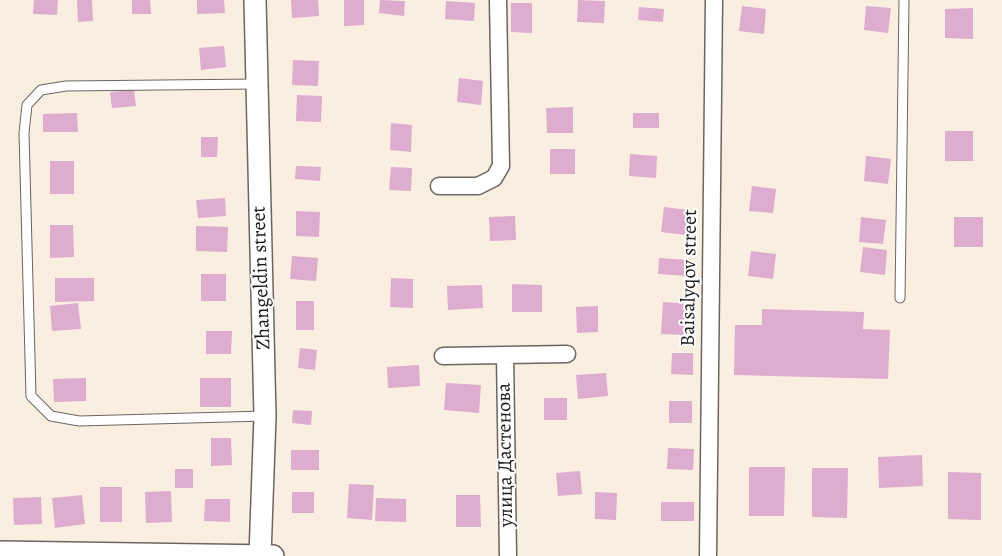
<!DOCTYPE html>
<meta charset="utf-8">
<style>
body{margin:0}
canvas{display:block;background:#faeee0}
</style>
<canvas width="1002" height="556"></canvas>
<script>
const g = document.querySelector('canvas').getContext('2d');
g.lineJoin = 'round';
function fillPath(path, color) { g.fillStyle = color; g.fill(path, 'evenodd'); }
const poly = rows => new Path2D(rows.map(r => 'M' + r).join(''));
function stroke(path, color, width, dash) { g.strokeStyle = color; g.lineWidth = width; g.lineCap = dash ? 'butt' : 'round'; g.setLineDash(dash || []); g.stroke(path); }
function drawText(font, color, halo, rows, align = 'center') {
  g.font = font + ' Alegreya,serif'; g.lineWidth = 4; g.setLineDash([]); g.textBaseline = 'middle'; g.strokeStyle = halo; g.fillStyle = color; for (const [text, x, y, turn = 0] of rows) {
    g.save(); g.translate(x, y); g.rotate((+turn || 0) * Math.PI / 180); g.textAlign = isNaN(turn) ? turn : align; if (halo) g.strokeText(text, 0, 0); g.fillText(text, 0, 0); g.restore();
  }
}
const building = poly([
 [34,0,58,0,57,15,33,14],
 [77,0,92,0,93,21,78,22],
 [132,0,150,0,151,14,132,14],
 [197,0,224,0,225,13,197,14],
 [291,0,318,0,319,16,292,18],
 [344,0,364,0,364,25,344,26],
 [380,0,405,1,404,16,379,13],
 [578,0,605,1,604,23,577,22],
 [446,1,475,3,474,21,445,19],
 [511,3,532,3,532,33,511,32],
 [742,6,766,9,764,34,739,31],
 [866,6,891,8,888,33,864,30],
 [639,7,664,9,663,22,638,20],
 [973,8,973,39,945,38,945,9],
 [224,46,226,67,201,70,199,48],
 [293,60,319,61,318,86,292,85],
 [459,78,483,81,481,105,457,102],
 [134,90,136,106,112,108,110,92],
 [297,95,322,96,321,122,296,121],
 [573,107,573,133,547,133,546,108],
 [77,113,78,132,43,132,43,114],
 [633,113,659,113,659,128,633,128],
 [391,123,412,125,411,152,390,150],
 [945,131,973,131,973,161,945,161],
 [201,137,218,137,217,157,201,157],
 [550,149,575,149,575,174,550,174],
 [630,154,657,156,656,178,629,176],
 [866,156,891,159,888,184,864,181],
 [50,161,74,161,74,194,50,194],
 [296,166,321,167,320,181,295,179],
 [391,167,412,168,411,191,389,190],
 [752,186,776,189,773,213,749,211],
 [225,198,226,216,198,218,196,200],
 [664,207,688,210,686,235,661,232],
 [296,211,320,212,319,237,296,236],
 [515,216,516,240,490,241,489,217],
 [861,217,886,220,883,244,859,242],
 [954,217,983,217,983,247,954,247],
 [50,225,73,225,74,257,50,258],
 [196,226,228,227,227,252,196,251],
 [863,247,887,250,885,275,860,272],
 [751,251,776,254,773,279,748,276],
 [292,256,318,258,316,281,290,279],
 [659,258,690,260,688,276,658,274],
 [201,274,226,274,226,301,201,301],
 [55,278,94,278,94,301,55,302],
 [391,278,413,279,413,308,390,307],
 [512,284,542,285,542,312,512,312],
 [482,285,483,308,448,310,447,286],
 [296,301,314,301,314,330,296,330],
 [663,302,688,304,686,335,661,334],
 [78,303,81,329,52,331,50,306],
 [598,306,598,332,577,333,576,307],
 [762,309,864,312,863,329,890,330,888,379,734,375,735,325,762,325],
 [206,331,232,331,231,354,206,354],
 [300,348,317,350,315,370,298,368],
 [672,353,693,353,693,375,671,374],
 [419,365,420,386,388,388,387,367],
 [606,373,608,396,578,399,576,375],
 [86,378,86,401,54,402,53,379],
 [200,378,231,378,231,407,200,407],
 [446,383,481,385,479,413,444,410],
 [544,398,567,398,567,420,544,420],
 [669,401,692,401,692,423,669,423],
 [293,410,312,411,311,425,292,423],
 [211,438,231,438,232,465,211,466],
 [668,448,694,449,693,470,667,469],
 [291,450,319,450,319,470,291,470],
 [922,455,923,486,879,488,878,457],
 [749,467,785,467,784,516,749,516],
 [812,468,848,468,847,518,812,517],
 [175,469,193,469,193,488,175,488],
 [580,471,582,494,558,496,556,473],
 [948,472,981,473,981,520,948,519],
 [349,484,374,485,372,520,347,518],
 [100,487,122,487,122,522,100,522],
 [171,491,172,522,146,523,145,492],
 [292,492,314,492,314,513,292,513],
 [595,492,617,493,616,520,595,519],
 [82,495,85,524,55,528,52,498],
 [456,495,480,495,481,527,456,527],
 [41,497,42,524,14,525,13,498],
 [376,498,406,499,406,522,375,521],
 [205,499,230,499,230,522,204,521],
 [661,502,694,502,694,521,661,521]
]);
const service = poly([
 [256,84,66,86,41,90,27,105,24,133,31,396,51,416,79,421,265,416],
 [900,298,904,0]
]);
const minor = poly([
 [439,186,478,186,494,178,501,166,498,0],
 [505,355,567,354],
 [443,356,505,355,508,556],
 [708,556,714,0]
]);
const tertiary = poly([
 [255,0,265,416,260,556],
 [0,552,273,556]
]);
const streetNames = [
 ["Zhangeldin street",262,278,-92],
 ["Baisalyqov street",690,278,-89],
 ["улица Дастенова",506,455,-91]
];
fillPath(building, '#deacce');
stroke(service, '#6a6661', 11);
stroke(minor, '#6a6661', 19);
stroke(tertiary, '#6a6661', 24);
stroke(service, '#fff', 9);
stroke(minor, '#fff', 16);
stroke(tertiary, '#fff', 21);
drawText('20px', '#1c1c1c', '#fff', streetNames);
</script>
